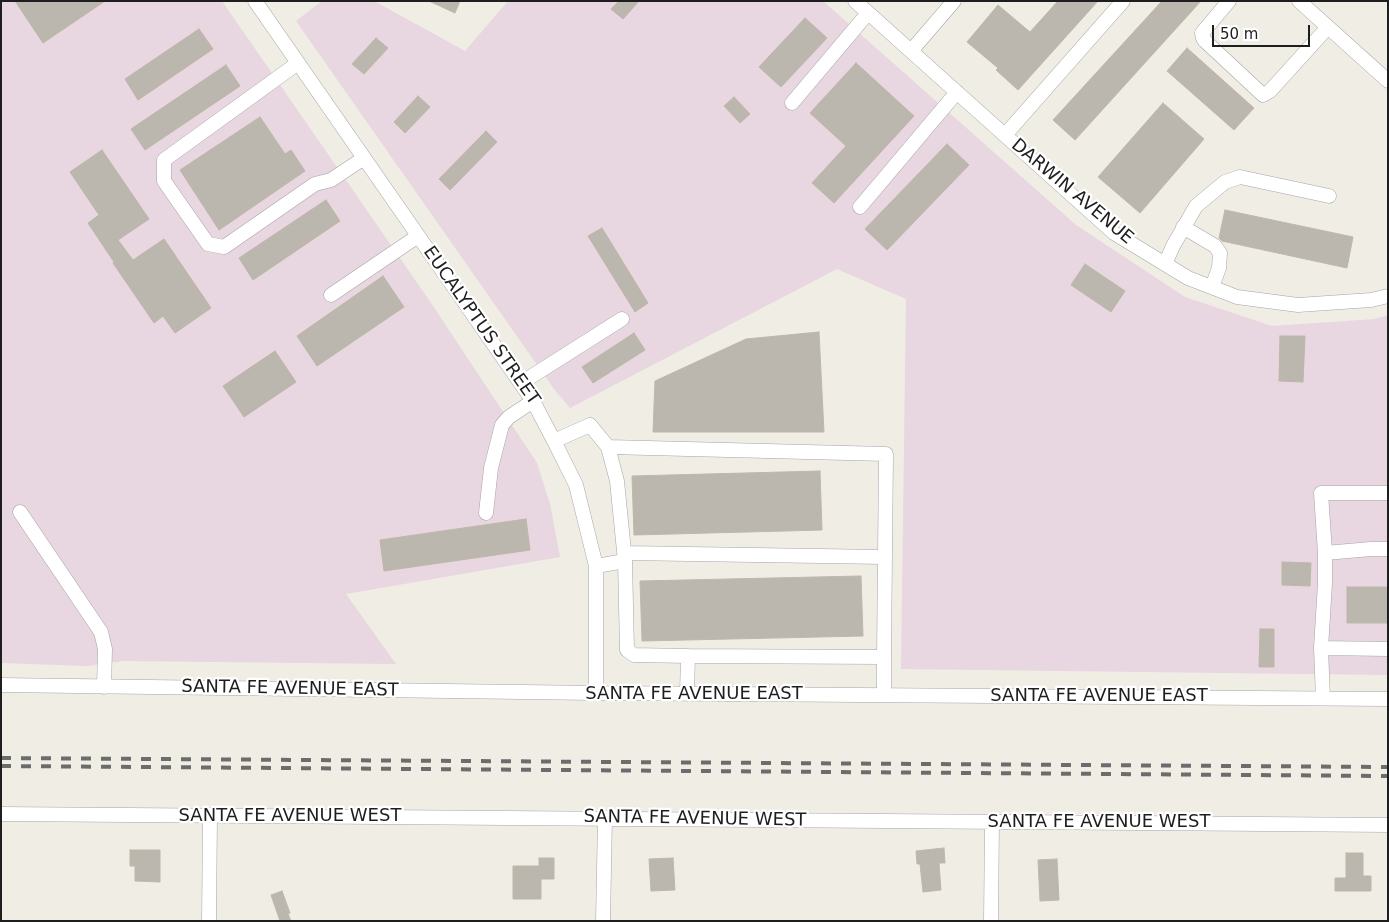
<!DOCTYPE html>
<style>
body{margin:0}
#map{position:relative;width:1389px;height:922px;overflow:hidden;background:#efede4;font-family:"DejaVu Sans",sans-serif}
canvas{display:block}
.frame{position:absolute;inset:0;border:2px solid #1e1e1e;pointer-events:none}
.scale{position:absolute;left:1212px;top:25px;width:98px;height:22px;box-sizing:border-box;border:2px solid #1e1e1e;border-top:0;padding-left:6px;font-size:15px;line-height:18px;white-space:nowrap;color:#1e1e1e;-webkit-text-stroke:4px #fff;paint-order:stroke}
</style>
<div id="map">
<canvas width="1389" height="922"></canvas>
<div class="frame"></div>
<div class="scale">50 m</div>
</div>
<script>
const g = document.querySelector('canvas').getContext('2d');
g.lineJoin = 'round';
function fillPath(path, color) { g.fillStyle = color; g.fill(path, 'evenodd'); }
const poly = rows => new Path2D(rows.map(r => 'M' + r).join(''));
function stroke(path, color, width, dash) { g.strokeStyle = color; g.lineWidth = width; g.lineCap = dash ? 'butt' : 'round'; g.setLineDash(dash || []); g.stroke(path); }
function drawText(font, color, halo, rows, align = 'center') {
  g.font = font + ' "DejaVu Sans",sans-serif'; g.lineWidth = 4.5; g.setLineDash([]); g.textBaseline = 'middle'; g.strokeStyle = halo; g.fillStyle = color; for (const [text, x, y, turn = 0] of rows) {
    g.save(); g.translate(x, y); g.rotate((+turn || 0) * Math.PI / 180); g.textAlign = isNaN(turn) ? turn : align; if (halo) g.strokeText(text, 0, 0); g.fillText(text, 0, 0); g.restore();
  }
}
const industrial = poly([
 [1,1,222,1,431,303,537,463,550,504,560,557,346,594,396,664,123,661,87,666,1,663],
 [322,1,374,1,465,51,508,1,823,1,1076,225,1185,297,1272,326,1375,319,1388,315,1388,675,901,669,906,299,837,269,570,408,554,389,296,21]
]);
const building = poly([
 [15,1,105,1,43,43,15,1],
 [429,1,460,1,455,13,429,1],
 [619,1,639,1,623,19,611,9,619,1],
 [1058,1,1098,1,1018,90,996,70,998,68,967,42,998,5,1030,32,1058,1],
 [1162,1,1201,1,1075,140,1053,120,1162,1],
 [805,18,827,38,781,87,759,67,805,18],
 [199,29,213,49,138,100,125,79,199,29],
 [376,38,388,48,364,74,352,64,376,38],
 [1187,48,1254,108,1234,130,1167,71,1187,48],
 [856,63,914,116,834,203,812,183,846,146,810,113,856,63],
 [226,65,240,86,145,150,131,129,226,65],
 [418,96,430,107,405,133,394,122,418,96],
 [734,97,750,114,740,123,724,106,734,97],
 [1163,103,1204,139,1140,213,1098,177,1163,103],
 [260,117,285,154,291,150,305,171,219,230,180,170,260,117],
 [486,131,497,142,450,190,439,179,486,131],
 [947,144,969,165,887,250,865,229,947,144],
 [102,150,149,219,118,240,133,260,164,239,211,308,175,333,163,316,154,323,113,263,114,262,88,223,99,215,70,172,102,150],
 [326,200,340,221,253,280,239,258,326,200],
 [1225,210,1353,237,1347,268,1222,241,1219,238,1225,210],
 [602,228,648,303,635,312,588,236,602,228],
 [1085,264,1125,291,1111,312,1071,285,1085,264],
 [383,276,404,307,317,366,297,336,383,276],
 [819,332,824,432,653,432,655,381,746,339,819,332],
 [634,333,645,350,593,383,582,367,634,333],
 [1280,336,1305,336,1303,382,1279,381,1280,336],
 [275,351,296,382,244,417,223,386,275,351],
 [820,471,822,530,634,535,632,476,820,471],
 [526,519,530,550,384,571,380,540,526,519],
 [1282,562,1311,563,1310,586,1282,585,1282,562],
 [861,576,863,636,642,641,640,581,861,576],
 [1347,587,1388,587,1388,623,1347,623,1347,587],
 [1260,629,1274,629,1274,667,1259,667,1260,629],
 [944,848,945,863,939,863,941,890,923,892,920,864,917,864,916,851,944,848],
 [130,850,160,850,160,882,135,881,135,866,130,866,130,850],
 [1346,853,1363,853,1363,876,1371,876,1371,891,1335,891,1335,878,1346,878,1346,853],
 [539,858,554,858,554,879,541,879,541,899,513,899,513,866,539,866,539,858],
 [673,858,675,890,651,891,649,859,673,858],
 [1057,859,1059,900,1040,901,1038,860,1057,859],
 [282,891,290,913,288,914,291,921,280,921,271,895,282,891]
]);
const minor = poly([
 [255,1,533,401,554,441,576,485,596,566,596,693],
 [855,1,1114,233,1188,278,1237,297,1298,305,1371,300,1388,296],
 [1229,1,1202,33,1203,38,1205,41,1263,95,1270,91,1328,27],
 [1299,1,1388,81],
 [911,51,954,1],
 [298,63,164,160,164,181,208,244,224,247,315,184,331,180,364,158],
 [792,103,868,13],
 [1005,135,1123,1],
 [860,207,957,92],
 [1183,227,1215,246,1220,253,1219,268,1212,287],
 [1165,264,1173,246,1196,206,1225,182,1240,177,1329,196],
 [331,295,418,236],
 [521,383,622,319],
 [554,441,590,425,608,447,617,481,625,561,596,566],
 [608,447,886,454,884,657],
 [20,512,101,632,105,649,104,687],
 [486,513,491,468,502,425,509,417,533,401],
 [624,553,885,557],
 [1325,553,1321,493,1388,493],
 [625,561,627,650,634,655,688,656],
 [1321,648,1325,583,1325,553,1371,549,1388,549],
 [1,685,596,693,1388,699],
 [687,694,688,656,884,657,884,695],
 [1323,698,1321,648,1388,649],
 [1,814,1388,825],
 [209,921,210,815],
 [603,921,605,818],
 [991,921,992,822]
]);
const rail = poly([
 [1,758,1388,767],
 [1,766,1388,776]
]);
const streetNames = [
 ["DARWIN AVENUE",1072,192,40],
 ["EUCALYPTUS STREET",481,326,55],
 ["SANTA FE AVENUE EAST",290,689,1],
 ["SANTA FE AVENUE EAST",694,694],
 ["SANTA FE AVENUE EAST",1099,696],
 ["SANTA FE AVENUE WEST",290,816],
 ["SANTA FE AVENUE WEST",695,819,1],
 ["SANTA FE AVENUE WEST",1099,822]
];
fillPath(industrial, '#e8d6e1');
fillPath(building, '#bbb6ae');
stroke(building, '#c0b7a7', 1);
stroke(minor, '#a5a5a5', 15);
stroke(minor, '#fff', 14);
stroke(rail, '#6c6c6c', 4, [10, 10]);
drawText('18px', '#1e1e1e', '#fff', streetNames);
</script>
